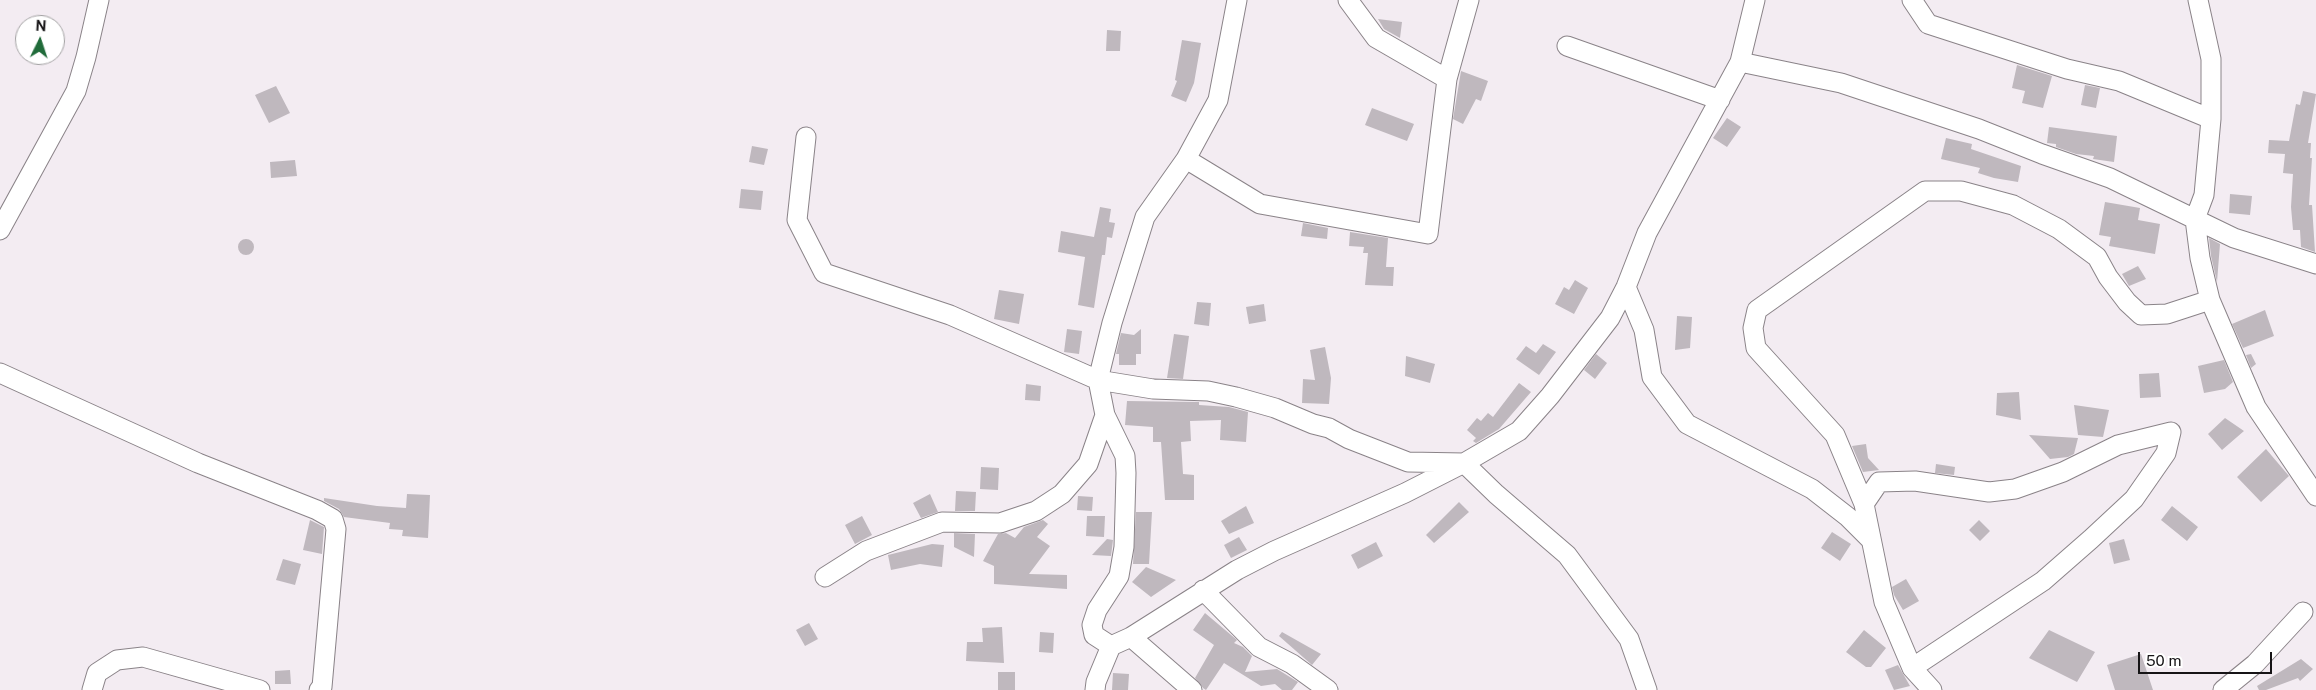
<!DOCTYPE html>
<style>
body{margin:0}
#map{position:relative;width:2316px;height:690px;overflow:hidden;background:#f3ecf2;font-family:"Public Sans",sans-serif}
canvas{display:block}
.north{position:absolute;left:15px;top:15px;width:50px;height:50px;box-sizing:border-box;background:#fff;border:1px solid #a2a1a2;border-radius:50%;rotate:4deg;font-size:14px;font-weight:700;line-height:20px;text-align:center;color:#161416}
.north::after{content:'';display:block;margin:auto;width:18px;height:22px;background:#206b3a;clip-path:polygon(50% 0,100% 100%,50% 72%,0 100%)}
.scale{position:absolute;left:2138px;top:652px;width:134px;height:22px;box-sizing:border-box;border:2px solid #161416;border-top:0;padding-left:6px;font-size:15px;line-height:18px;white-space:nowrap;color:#161416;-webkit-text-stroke:4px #fff;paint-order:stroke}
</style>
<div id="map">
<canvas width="2316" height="690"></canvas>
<div class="north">N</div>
<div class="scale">50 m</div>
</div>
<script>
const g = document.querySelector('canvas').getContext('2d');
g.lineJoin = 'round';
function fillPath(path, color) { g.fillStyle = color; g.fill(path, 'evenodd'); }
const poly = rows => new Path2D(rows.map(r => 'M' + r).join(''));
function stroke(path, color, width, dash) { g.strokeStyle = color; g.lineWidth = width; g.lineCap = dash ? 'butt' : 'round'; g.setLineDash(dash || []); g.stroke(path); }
const building = poly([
 [1378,19,1402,22,1400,38,1384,29],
 [1107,30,1121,31,1120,51,1106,51],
 [1182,40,1201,43,1194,83,1186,102,1171,96,1177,81,1175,80],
 [2017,65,2052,76,2043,108,2022,103,2025,91,2012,88],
 [1461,71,1488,81,1481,101,1476,99,1463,124,1453,119],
 [2085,85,2100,88,2096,108,2081,105],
 [276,86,290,113,269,123,255,95],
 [2303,91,2316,94,2308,143,2311,143,2310,158,2312,158,2309,205,2312,205,2315,252,2301,247,2300,230,2293,230,2291,207,2293,174,2283,173,2285,154,2268,153,2269,140,2289,141,2296,104,2300,105],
 [1372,108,1414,124,1407,141,1365,125],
 [1727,118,1741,127,1727,147,1713,138],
 [2049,127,2117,136,2114,162,2093,159,2094,156,2076,154,2056,147,2056,144,2047,143],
 [1946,138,1972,144,1971,149,2021,166,2018,182,1994,178,1978,173,1980,168,1941,159],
 [752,146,768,149,764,165,749,162],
 [295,160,297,176,271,178,270,162],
 [741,189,763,191,761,210,739,208],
 [2230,194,2252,196,2250,215,2229,213],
 [2105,202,2140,208,2138,220,2160,224,2155,254,2109,246,2111,237,2099,235],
 [1100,207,1111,209,1109,222,1115,223,1112,238,1107,237,1105,255,1102,255,1094,308,1078,305,1085,257,1058,252,1061,231,1094,237],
 [1303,223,1328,228,1327,239,1301,236],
 [1350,232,1388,238,1386,267,1394,267,1393,286,1365,285,1368,253,1363,253,1364,247,1349,246],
 [2209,238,2220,244,2217,282,2211,256],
 '238 247a8 8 0 1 1 16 0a8 8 0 1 1-16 0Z',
 [2138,266,2146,279,2129,286,2122,274],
 [1575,280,1588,288,1574,314,1555,304,1564,287,1569,290],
 [999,290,1024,294,1019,324,994,319],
 [1197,302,1211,303,1209,326,1194,324],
 [1264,304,1266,321,1249,324,1246,307],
 [2265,310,2274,336,2243,348,2232,324],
 [1677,316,1692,317,1690,348,1675,350],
 [1067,329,1082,331,1079,354,1064,352],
 [1141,329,1141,354,1136,354,1136,365,1119,365,1119,354,1116,354,1121,333,1134,335],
 [1174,334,1189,336,1183,379,1167,378],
 [1543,344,1556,352,1539,375,1516,359,1526,346,1536,353],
 [1325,347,1331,378,1329,404,1302,403,1303,379,1315,380,1310,350],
 [1596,354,1607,363,1595,379,1584,370],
 [2251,354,2256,364,2251,368,2246,355],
 [1406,356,1435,364,1430,383,1405,376],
 [2224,360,2233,382,2225,389,2204,393,2198,366],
 [2159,373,2161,397,2140,398,2139,374],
 [1519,383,1531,392,1499,429,1476,443,1473,441,1476,438,1467,430,1477,418,1481,421,1488,413,1493,417],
 [1026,384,1041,386,1040,401,1025,400],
 [2019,392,2021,420,1996,415,1997,393],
 [1127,401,1199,402,1199,405,1229,407,1248,412,1246,442,1220,440,1221,420,1190,421,1191,441,1181,442,1183,474,1194,475,1194,500,1165,500,1161,442,1153,442,1153,427,1125,425],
 [2074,405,2109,410,2103,437,2078,435],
 [2225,418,2244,431,2222,450,2208,434],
 [2029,435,2078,438,2074,454,2068,457,2050,459],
 [1866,444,1868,458,1879,470,1863,472,1852,446],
 [2266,449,2289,476,2261,502,2237,477],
 [1936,464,1955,467,1954,475,1935,473],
 [981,467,999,468,998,490,980,489],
 [956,491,976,492,975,511,955,511],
 [407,494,430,495,428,538,402,536,403,530,389,529,390,523,344,517,339,509,324,501,324,498,377,506,406,508],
 [930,494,938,512,921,518,913,503],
 [1078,496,1093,497,1092,511,1077,510],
 [1459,502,1469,512,1434,543,1426,535],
 [1246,506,1254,523,1229,534,1221,521],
 [2172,506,2198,527,2187,541,2161,520],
 [1136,512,1152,512,1149,564,1133,564],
 [862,516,872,535,855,544,845,525],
 [1087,516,1105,516,1104,537,1086,536],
 [310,520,324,527,322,554,303,550],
 [1043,520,1048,524,1037,537,1050,546,1029,574,1067,575,1067,589,994,584,994,566,983,561,998,534,1006,533,1015,538,1024,527],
 [1979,520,1990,531,1980,541,1969,530],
 [1832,532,1851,544,1840,561,1821,548],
 [954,533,975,534,974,557,954,547],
 [1239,537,1247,550,1231,558,1224,545],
 [1107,539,1113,540,1111,556,1092,555],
 [2124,539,2130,560,2114,564,2109,543],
 [1376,542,1383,556,1358,569,1351,555],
 [932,544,944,545,942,567,920,564,891,570,888,555],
 [283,559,301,564,295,585,276,580],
 [1146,567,1176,580,1151,597,1132,582],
 [1906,579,1919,601,1903,610,1894,595,1892,587],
 [1205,613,1237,640,1234,643,1243,647,1252,656,1245,672,1277,669,1298,682,1292,690,1282,690,1275,684,1261,686,1224,663,1206,690,1203,688,1195,678,1214,645,1193,630],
 [809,623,818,639,805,646,796,630],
 [1002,627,1004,663,966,661,967,642,983,642,982,628],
 [1864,630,1886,648,1871,667,1866,667,1846,652],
 [2049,630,2095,652,2077,682,2029,658],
 [1040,632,1054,633,1053,653,1039,652],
 [1282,632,1321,654,1312,665,1279,636],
 [2141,654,2153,690,2115,690,2107,665],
 [2301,659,2313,669,2300,681,2298,678,2266,690,2259,690,2257,686],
 [1898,665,1910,686,1894,690,1885,670],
 [290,670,291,684,275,684,275,671],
 [998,672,1015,672,1015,690,998,690],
 [1113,673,1129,674,1128,690,1112,690]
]);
const minor = poly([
 [1348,0,1376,38,1447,79],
 [1912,0,1928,24,2067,69,2119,81,2211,119],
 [2198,0,2211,59,2211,119,2204,195,2195,219,2200,258,2210,300,2256,407,2316,496],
 [1567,46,1720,100],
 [1740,62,1841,83,1979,129,2042,154,2110,178,2234,238,2316,264],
 [806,137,797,220,824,273,950,315,1098,380,1153,389,1208,391,1236,397,1275,408,1313,424,1329,428,1349,439,1408,462,1464,463,1496,494,1567,555,1629,639,1647,690],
 [1186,159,1260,204,1428,234,1447,79,1469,0],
 [0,230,76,91,86,57,99,0],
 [1626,287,1644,330,1652,377,1687,424,1812,489,1848,517,1871,540],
 [0,373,198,463,317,510,333,519,336,529,322,687,319,690],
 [1105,415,1125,456,1126,473,1124,547,1119,576,1097,610,1092,625,1094,635,1111,646],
 [1864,504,1879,482,1915,481,1989,492,2015,489,2063,472,2118,445,2171,432,2166,453,2134,499,2091,539,2043,581,1912,668],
 [825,577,866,551,942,522,1000,523,1036,511,1062,494,1088,464,1105,415,1098,380,1112,323,1145,217,1186,159,1218,100,1237,0],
 [1203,590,1259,647,1292,664,1328,690],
 [1131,637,1192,690],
 [92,690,97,673,117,660,143,657,260,690],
 [1095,690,1096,682,1111,646,1131,637,1237,570,1274,551,1405,493,1464,463,1519,431,1550,396,1610,318,1626,287,1647,233,1740,62,1755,0],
 [1932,690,1912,668,1884,602,1864,504,1835,435,1756,348,1753,328,1757,310,1925,191,1961,191,2013,205,2059,229,2097,257,2108,277,2127,302,2141,315,2167,314,2210,300],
 [2223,690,2255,664,2303,612]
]);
fillPath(building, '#bfb8be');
stroke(minor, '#8a8388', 21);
stroke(minor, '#fff', 19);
</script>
